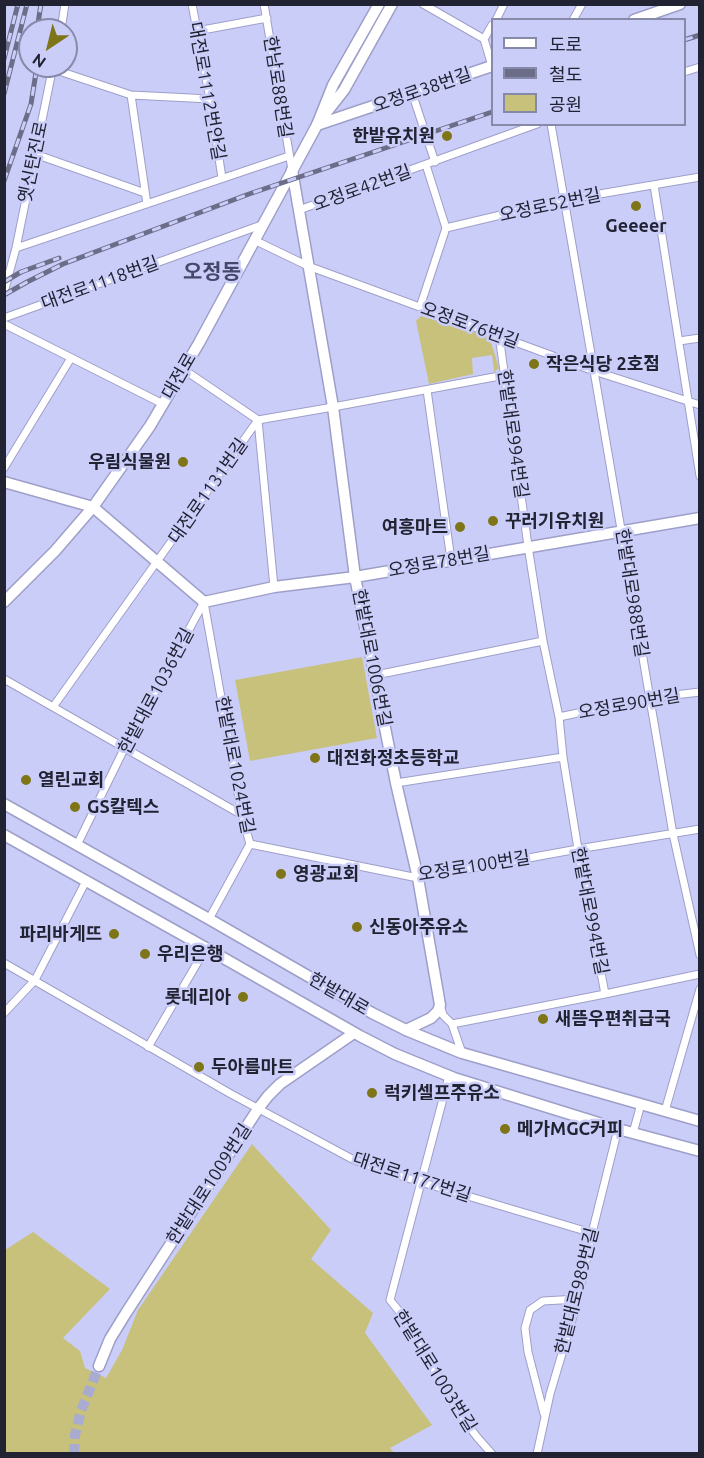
<!DOCTYPE html>
<meta charset="utf-8">
<style>
body{margin:0}
#map{position:relative;width:704px;height:1458px;overflow:hidden;background:#cbcdf9;font-family:Ubuntu,"Noto Sans KR",sans-serif}
canvas{display:block}
.frame{position:absolute;inset:0;border:6px solid #212232;pointer-events:none}
.legend{position:absolute;left:491px;top:18px;width:195px;height:108px;box-sizing:border-box;background:#cbcdf9;border:2px solid #8789a9;margin:0;padding:8px 10px;list-style:none;font-size:18px;color:#212232}
.legend li{display:flex;align-items:center;gap:12px;height:30px}
.legend b{width:30px;border:2px solid #8789a9}
.north{position:absolute;left:18px;top:18px;width:60px;height:60px;box-sizing:border-box;background:#cbcdf9;border:2px solid #8789a9;border-radius:50%;rotate:215deg;font-size:16px;font-weight:700;line-height:24px;text-align:center;color:#212232}
.north::after{content:'';display:block;margin:auto;width:21px;height:27px;background:#7e7518;clip-path:polygon(50% 0,100% 100%,50% 72%,0 100%)}
</style>
<div id="map">
<canvas width="704" height="1458"></canvas>
<div class="frame"></div>
<ul class="legend">
<li><b style="height:8px;background:#fff"></b>도로</li>
<li><b style="height:8px;background:#6c6d89"></b>철도</li>
<li><b style="height:16px;background:#c7c17c"></b>공원</li>
</ul>
<div class="north">N</div>
</div>
<script>
const g = document.querySelector('canvas').getContext('2d');
g.lineJoin = 'round';
function fillPath(path, color) { g.fillStyle = color; g.fill(path, 'evenodd'); }
const poly = rows => new Path2D(rows.map(r => 'M' + r).join(''));
function stroke(path, color, width, dash) { g.strokeStyle = color; g.lineWidth = width; g.lineCap = dash ? 'butt' : 'round'; g.setLineDash(dash || []); g.stroke(path); }
function drawText(font, color, halo, rows, align = 'center') {
  g.font = font + ' Ubuntu,"Noto Sans KR",sans-serif'; g.lineWidth = 5; g.setLineDash([]); g.textBaseline = 'middle'; g.strokeStyle = halo; g.fillStyle = color; for (const [text, x, y, turn = 0] of rows) {
    g.save(); g.translate(x, y); g.rotate((+turn || 0) * Math.PI / 180); g.textAlign = isNaN(turn) ? turn : align; if (halo) g.strokeText(text, 0, 0); g.fillText(text, 0, 0); g.restore();
  }
}
const green = poly([
 [421,316,489,336,499,368,494,372,492,355,472,358,473,374,429,384,416,321],
 [362,657,377,738,250,761,235,680],
 [252,1144,331,1230,311,1259,373,1313,365,1333,432,1425,390,1448,394,1453,5,1453,5,1250,33,1232,110,1289,63,1338,80,1351,85,1368,106,1378,122,1350,138,1310]
]);
const secondaryTunnel = poly([
 [74,1454,75,1435,81,1411,99,1366]
]);
const street = poly([
 [192,4,210,99,222,178],
 [264,4,292,170],
 [423,4,484,39],
 [496,20,504,4],
 [573,20,582,4],
 [61,30,65,4],
 [197,31,267,18],
 [492,66,484,39,492,25],
 [53,69,131,95,210,99],
 [684,72,700,67],
 [412,93,435,162],
 [131,95,147,204],
 [551,124,594,371,673,834,700,955],
 [35,154,145,193],
 [654,185,700,476],
 [299,210,537,124],
 [446,228,564,200,700,177],
 [254,240,308,266,594,371,700,405],
 [16,248,289,156],
 [4,292,16,248,53,66],
 [420,307,446,228,426,165],
 [4,318,264,224],
 [4,324,163,404],
 [499,335,528,546,543,641,559,717,563,757,578,849,605,994],
 [679,341,700,338],
 [183,369,258,420,333,407,505,375],
 [427,390,451,560],
 [258,420,274,587],
 [4,468,71,358],
 [204,602,242,815,250,844,209,919],
 [376,675,543,641],
 [4,679,242,815],
 [53,707,258,420],
 [559,717,649,698,700,692],
 [396,783,563,757],
 [250,844,418,878,578,849,700,829],
 [77,845,125,747,204,602],
 [4,963,231,1094,354,1160,387,1172,592,1233],
 [440,1005,443,1015,452,1024,605,994,700,974],
 [4,1013,35,980,86,881],
 [452,1024,462,1053],
 [148,1047,206,948],
 [449,1076,390,1300,403,1316,459,1413,477,1437,492,1454],
 [665,1111,700,989],
 [633,1133,641,1104],
 [544,1414,528,1352,525,1328,530,1310,543,1301,578,1299],
 [537,1454,550,1394,577,1303,592,1233,618,1129]
]);
const secondary = poly([
 [634,20,680,4],
 [317,125,492,66],
 [292,170,333,407,355,577,396,783,418,878,439,999,440,1005,438,1011,431,1018,406,1030],
 [4,482,93,507,204,602,274,587,355,577,700,518],
 [99,1366,110,1339,126,1313,258,1109,268,1096,280,1084,354,1033]
]);
const primary = poly([
 [326,113,344,90,392,4],
 [4,602,55,551,93,507,150,426,199,343,317,125,333,85,379,4],
 [4,804,209,919,372,1013,406,1030,462,1053,700,1121],
 [4,835,206,948,360,1036,395,1054,454,1078,618,1129,700,1151]
]);
const rail = poly([
 [37,30,41,4],
 [684,40,700,35],
 [4,59,18,4],
 [4,94,27,4],
 [4,181,31,104,37,66],
 [4,282,21,272,59,258],
 [4,295,27,282,63,264,249,194,492,112]
]);
const markers = [
 [447,136,6,"#7e7518"],
 [636,206,6,"#7e7518"],
 [534,364,6,"#7e7518"],
 [183,462,6,"#7e7518"],
 [493,521,6,"#7e7518"],
 [460,527,6,"#7e7518"],
 [315,758,6,"#7e7518"],
 [26,780,6,"#7e7518"],
 [75,807,6,"#7e7518"],
 [281,874,6,"#7e7518"],
 [357,927,6,"#7e7518"],
 [114,934,6,"#7e7518"],
 [145,954,6,"#7e7518"],
 [243,997,6,"#7e7518"],
 [543,1019,6,"#7e7518"],
 [199,1067,6,"#7e7518"],
 [372,1093,6,"#7e7518"],
 [505,1129,6,"#7e7518"]
];
const streetNames = [
 ["한남로88번길",278,87,81],
 ["오정로38번길",422,90,-19],
 ["대전로1112번안길",207,91,80],
 ["옛신탄진로",33,162,-78],
 ["오정로42번길",362,188,-20],
 ["오정로52번길",550,205,-12],
 ["대전로1118번길",100,283,-20],
 ["오정로76번길",470,325,20],
 ["대전로",179,376,-60],
 ["한밭대로994번길",513,434,82],
 ["대전로1131번길",208,491,-55],
 ["오정로78번길",439,562,-10],
 ["한밭대로988번길",632,593,81],
 ["한밭대로1006번길",372,658,79],
 ["한밭대로1036번길",156,691,-62],
 ["오정로90번길",629,704,-10],
 ["한밭대로1024번길",235,765,79],
 ["오정로100번길",474,866,-9],
 ["한밭대로994번길",590,911,79],
 ["한밭대로",339,994,30],
 ["대전로1177번길",412,1177,18],
 ["한밭대로1009번길",209,1184,-57],
 ["한밭대로989번길",577,1291,-76],
 ["한밭대로1003번길",435,1371,58]
];
const poiNames = [
 ["한밭유치원",435,136,"right"],
 ["Geeeer",636,226,"center"],
 ["작은식당 2호점",546,364],
 ["우림식물원",171,462,"right"],
 ["꾸러기유치원",505,521],
 ["여흥마트",448,527,"right"],
 ["대전화정초등학교",327,758],
 ["열린교회",38,780],
 ["GS칼텍스",87,807],
 ["영광교회",293,874],
 ["신동아주유소",369,927],
 ["파리바게뜨",102,934,"right"],
 ["우리은행",157,954],
 ["롯데리아",231,997,"right"],
 ["새뜸우편취급국",555,1019],
 ["두아름마트",211,1067],
 ["럭키셀프주유소",384,1093],
 ["메가MGC커피",517,1129]
];
const quarterNames = [
 ["오정동",212,272]
];
fillPath(green, '#c7c17c');
stroke(secondaryTunnel, '#a9abd1', 10, [10, 5]);
stroke(street, '#9e9fc9', 9);
stroke(secondary, '#9e9fc9', 13);
stroke(primary, '#9e9fc9', 13);
stroke(street, '#fff', 7);
stroke(secondary, '#fff', 10);
stroke(primary, '#fff', 10);
stroke(rail, '#6c6d89', 5);
stroke(rail, '#cbcdf9', 3, [9]);
for (const [x, y, r, color] of markers) { const dot = new Path2D(); dot.arc(x, y, r, 0, 2 * Math.PI); g.fillStyle = color; g.fill(dot); stroke(dot, '#cbcdf9', 2); }
drawText('18px', '#212232', '#cbcdf9', streetNames);
drawText('bold 18px', '#212232', '#cbcdf9', poiNames, 'left');
drawText('bold 21px', '#47476c', '#cbcdf9', quarterNames);
</script>
